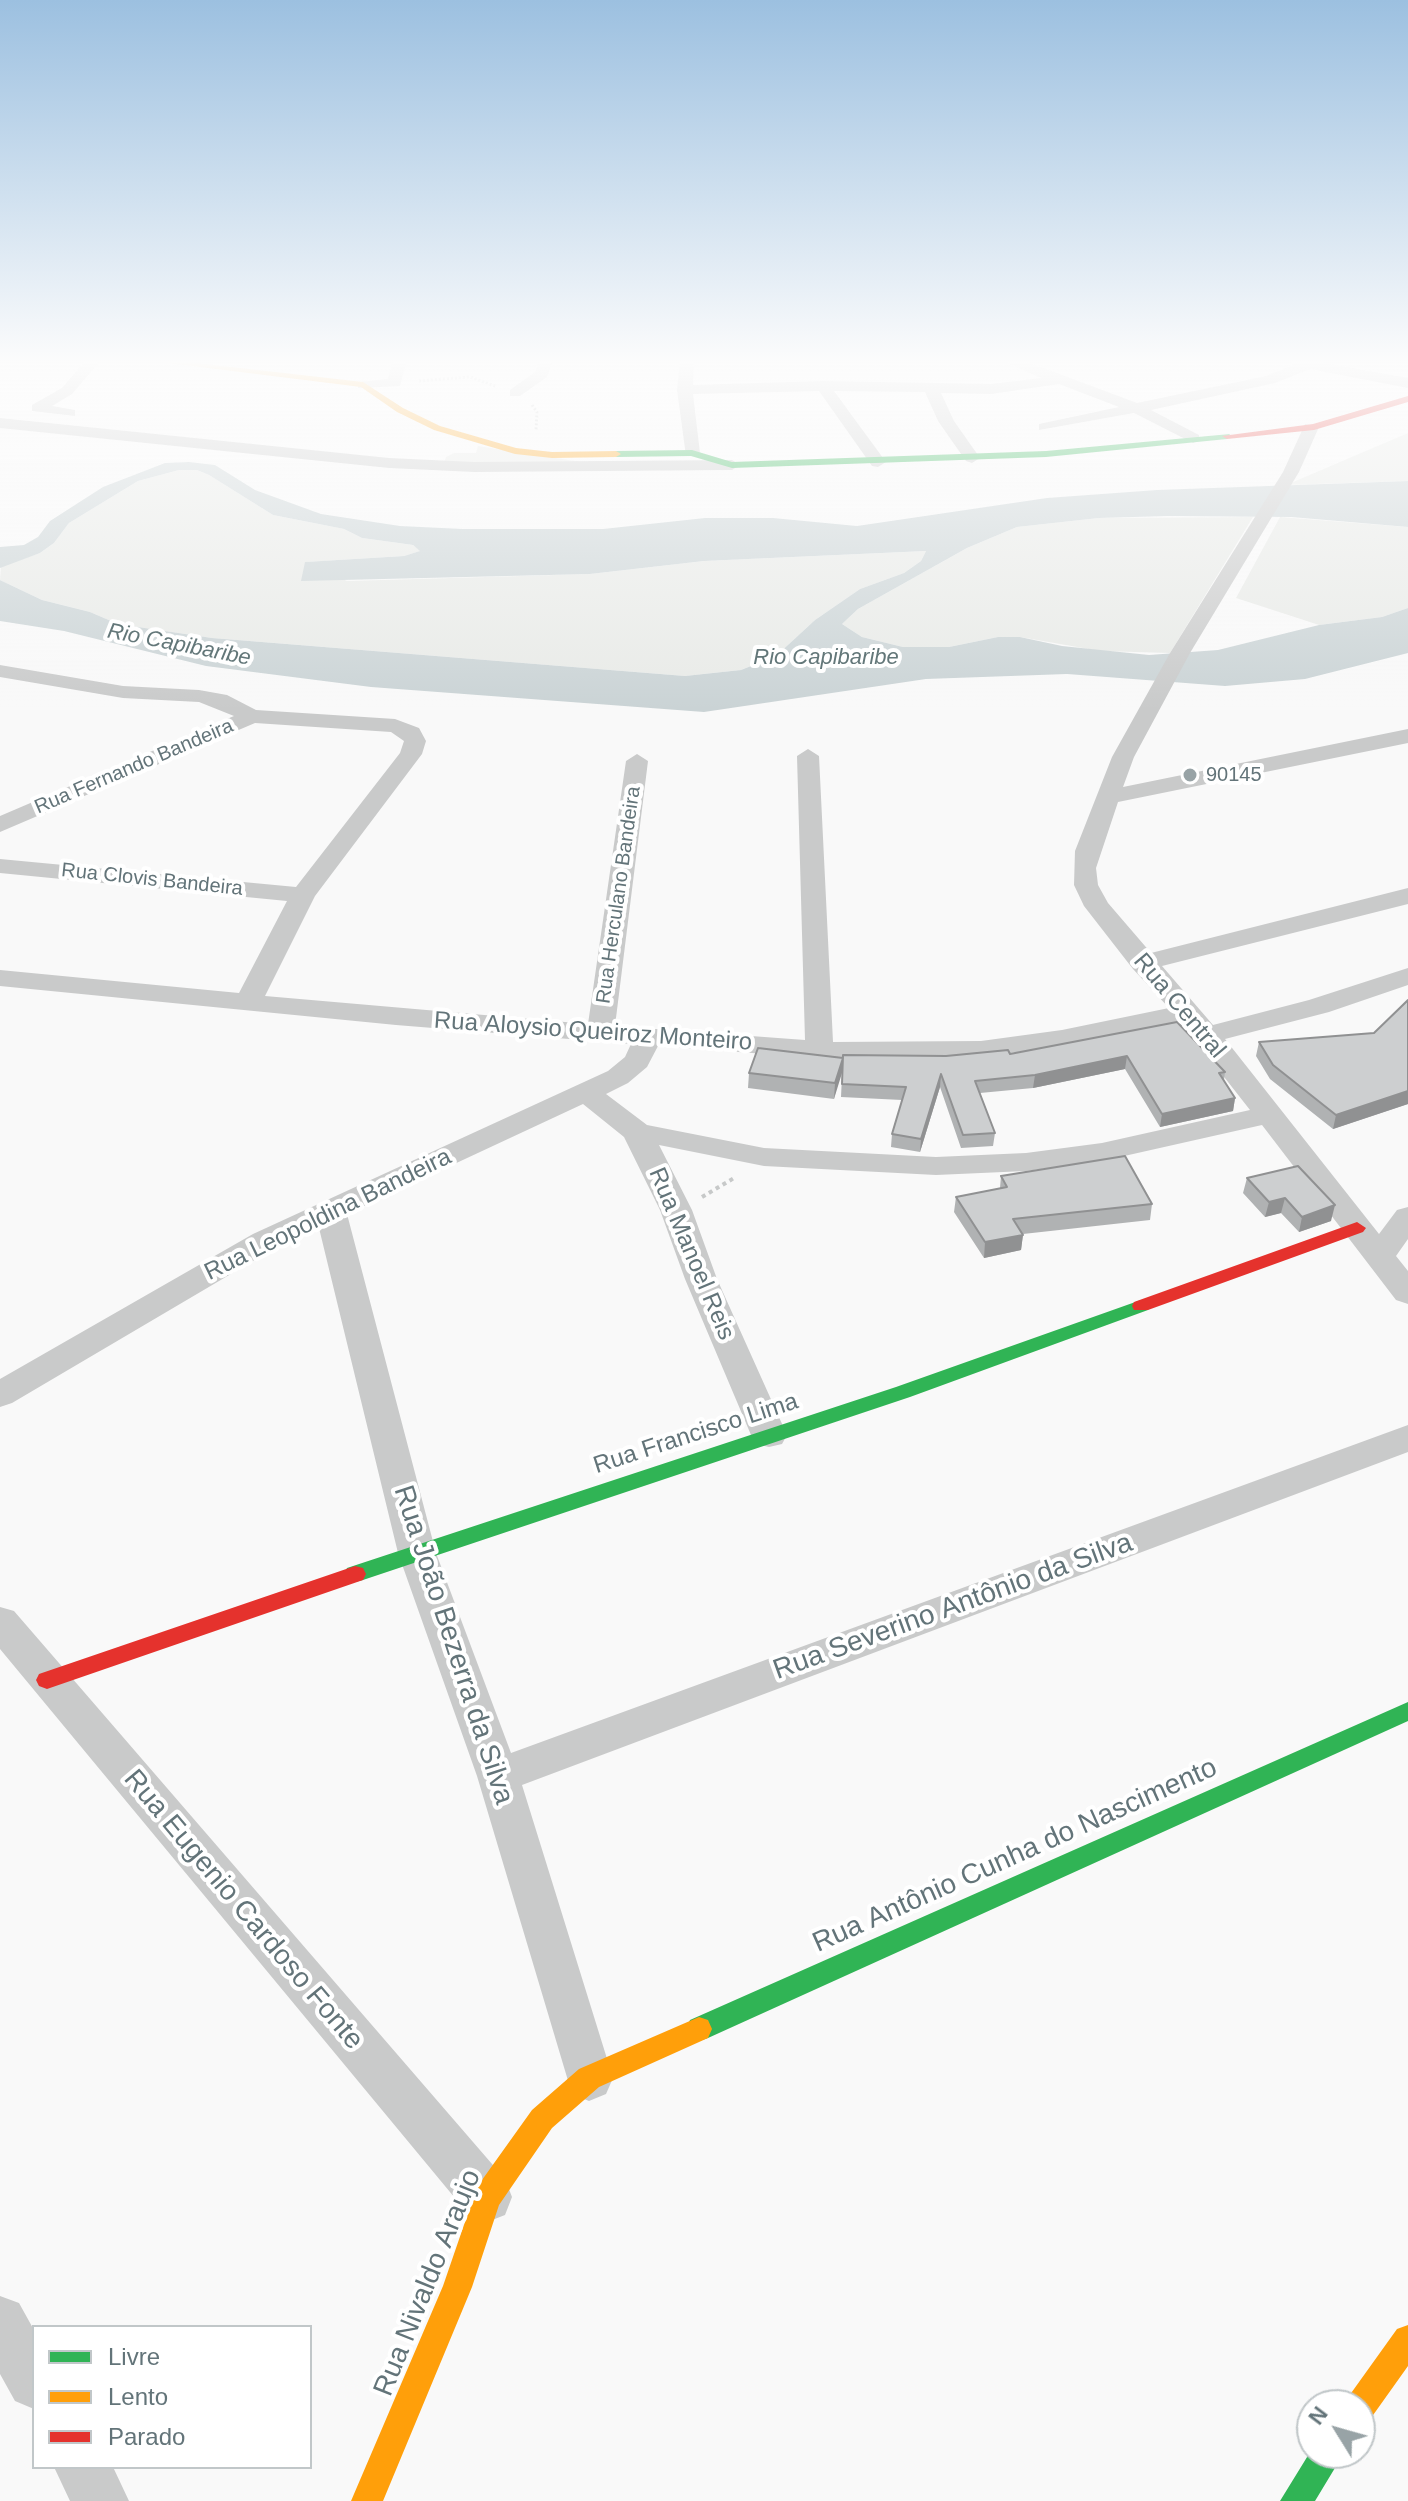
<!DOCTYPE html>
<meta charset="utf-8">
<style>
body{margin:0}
#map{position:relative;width:1408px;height:2501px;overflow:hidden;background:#f9f9f9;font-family:Helvetica,sans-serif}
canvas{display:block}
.legend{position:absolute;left:32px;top:2325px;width:280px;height:144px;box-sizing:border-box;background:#fff;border:2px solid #c1c7c9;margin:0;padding:10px 14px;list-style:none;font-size:24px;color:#637479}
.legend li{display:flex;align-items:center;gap:16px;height:40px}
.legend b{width:40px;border:2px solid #c1c7c9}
.north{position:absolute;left:1296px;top:2389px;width:80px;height:80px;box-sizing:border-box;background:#fff;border:2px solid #c1c7c9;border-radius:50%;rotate:307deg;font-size:22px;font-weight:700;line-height:32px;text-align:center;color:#637479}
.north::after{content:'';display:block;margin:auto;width:28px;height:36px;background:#98a3a6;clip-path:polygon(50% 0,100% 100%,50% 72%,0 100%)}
</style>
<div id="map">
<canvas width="1408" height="2501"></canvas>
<ul class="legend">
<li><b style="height:10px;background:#30b455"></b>Livre</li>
<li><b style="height:10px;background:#ff9f0a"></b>Lento</li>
<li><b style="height:10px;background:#e5322d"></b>Parado</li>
</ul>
<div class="north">N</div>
</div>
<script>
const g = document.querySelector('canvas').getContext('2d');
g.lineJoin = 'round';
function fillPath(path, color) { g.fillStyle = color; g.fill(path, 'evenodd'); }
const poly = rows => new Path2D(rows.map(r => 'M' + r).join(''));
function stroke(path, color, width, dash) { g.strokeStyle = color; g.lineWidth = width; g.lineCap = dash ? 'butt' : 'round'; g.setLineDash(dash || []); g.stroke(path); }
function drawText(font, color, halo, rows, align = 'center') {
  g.font = font + ' Helvetica,sans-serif'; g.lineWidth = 8; g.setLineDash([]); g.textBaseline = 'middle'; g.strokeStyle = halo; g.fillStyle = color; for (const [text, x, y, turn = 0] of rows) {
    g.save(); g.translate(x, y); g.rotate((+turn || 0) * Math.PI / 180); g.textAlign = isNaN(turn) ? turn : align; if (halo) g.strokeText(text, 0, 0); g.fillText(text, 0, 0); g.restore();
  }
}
const green = poly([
 [1408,433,1408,481,1286,485],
 [478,446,601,465,443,465,446,457,454,453,476,453],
 [179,470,197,470,209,475,273,515,344,529,362,538,413,545,421,551,404,556,306,562,347,581,590,574,704,561,926,551,921,561,904,573,860,589,815,620,776,656,741,670,685,676,212,638,118,624,90,612,42,600,0,580,1,566,40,553,54,543,69,523,138,481],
 [1253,517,1170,653,1100,651,1020,637,998,637,949,647,903,647,862,637,842,624,858,609,967,548,1017,527,1099,518],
 [1280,517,1408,527,1408,608,1382,617,1319,625,1236,598]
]);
const water = poly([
 [189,462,215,465,255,490,321,514,400,526,463,529,603,529,705,518,773,518,857,526,1047,498,1157,490,1408,481,1408,527,1291,517,1168,516,1099,518,1017,527,967,548,858,609,842,624,862,637,903,647,949,647,998,637,1020,637,1062,646,1149,655,1218,650,1319,625,1382,617,1408,608,1408,653,1305,679,1225,686,1067,674,926,679,704,712,371,687,206,666,64,631,0,621,0,580,42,600,90,612,118,624,212,638,685,676,741,670,776,656,815,620,860,589,904,573,921,561,926,551,704,561,590,574,301,581,305,562,404,556,420,551,413,545,362,538,344,529,273,515,209,475,197,470,179,470,138,481,69,523,54,543,40,553,0,568,0,547,24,545,38,537,50,521,103,487,165,463]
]);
const pathFar1 = poly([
 [419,381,470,377,495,386],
 [532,405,537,412,536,430]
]);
const path = poly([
 [702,1197,734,1178]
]);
const street = poly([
 [86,360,101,360,72,394,52,406,75,410,75,416,32,411,32,405,62,388,86,360],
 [393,360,407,360,400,386,358,388,358,382,388,379,393,360],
 [539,360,553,360,547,377,520,396,510,396,510,390,535,372,539,360],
 [680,360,694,360,693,385,823,381,991,384,1041,378,1001,360,1022,360,1137,403,1266,376,1293,365,1291,360,1326,360,1324,363,1408,378,1408,388,1310,369,1275,383,1151,410,1199,435,1199,441,1193,443,1134,413,1039,430,1039,424,1119,407,1059,384,991,394,941,393,954,421,980,458,972,463,966,461,938,421,925,392,834,391,886,462,878,467,872,466,819,391,693,394,700,453,686,456,677,390,680,360],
 [0,418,389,458,474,462,732,460,740,465,732,470,474,472,389,468,0,428,0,418],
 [1305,424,1319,427,1299,472,1190,653,1134,757,1123,787,1408,729,1408,743,1118,802,1096,868,1098,885,1108,903,1151,953,1408,888,1408,904,1162,966,1213,1025,1309,1000,1408,968,1408,985,1329,1012,1225,1039,1379,1234,1397,1210,1408,1207,1408,1239,1396,1256,1408,1271,1408,1304,1396,1300,1262,1125,1102,1161,1026,1171,936,1175,764,1166,659,1145,692,1210,717,1279,787,1435,782,1444,769,1447,756,1444,751,1435,685,1279,660,1210,624,1137,583,1104,347,1214,436,1553,511,1753,1408,1425,1408,1452,522,1785,613,2078,606,2094,589,2101,572,2094,477,1776,398,1553,319,1228,275,1248,12,1403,0,1407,0,1379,253,1234,608,1071,625,1057,631,1044,396,1025,0,986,0,970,239,993,287,901,0,873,0,859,296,887,400,753,404,741,391,732,255,723,0,832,0,816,234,716,199,702,123,698,0,677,0,665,123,686,199,690,227,695,256,710,395,719,419,728,426,741,422,754,315,896,265,996,588,1024,626,761,637,754,648,761,615,1026,805,1040,797,756,808,749,819,756,833,1042,981,1041,1062,1030,1169,1008,1133,969,1084,906,1074,885,1075,851,1112,757,1170,653,1283,472,1305,424],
 [1181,1022,1250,1110,1102,1143,1026,1153,936,1157,764,1148,647,1125,606,1094,628,1083,647,1067,658,1046,819,1058,981,1057,1062,1046,1181,1022],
 [0,1607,14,1611,505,2179,512,2197,505,2215,487,2222,469,2215,0,1649,0,1607],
 [0,2296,19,2303,34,2330,34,2409,15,2401,0,2374,0,2296],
 [54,2467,113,2467,129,2501,70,2501,54,2467]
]);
const fast = poly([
 [1230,434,1227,439,1046,457,732,468,691,456,616,457,611,454,616,451,692,450,732,462,1046,451,1230,434],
 [1141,1300,1148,1302,1150,1306,1148,1310,910,1397,363,1580,355,1582,347,1580,344,1574,347,1568,896,1387,1141,1300],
 [1408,1702,1408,1721,708,2038,699,2041,690,2038,686,2029,690,2020,1408,1702],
 [1312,2449,1312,2453,1344,2453,1315,2501,1280,2501,1312,2449]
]);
const slow = poly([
 [144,360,170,360,363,382,403,408,440,426,516,448,552,452,616,451,621,454,616,457,552,458,515,454,434,430,397,412,361,387,144,360],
 [699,2017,708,2020,712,2029,708,2038,599,2087,552,2128,499,2205,472,2287,383,2501,351,2501,443,2286,477,2187,532,2110,579,2069,699,2017],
 [1408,2325,1408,2366,1371,2418,1360,2422,1360,2405,1345,2405,1349,2396,1397,2329,1408,2325]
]);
const jam = poly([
 [1408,396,1408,402,1314,430,1227,439,1222,436,1313,424,1408,396],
 [1357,1222,1366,1228,1363,1232,1148,1310,1134,1310,1132,1306,1134,1302,1357,1222],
 [355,1566,363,1568,366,1574,363,1580,47,1689,39,1686,36,1680,39,1674,355,1566]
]);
const wall = poly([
 [1408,1000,1408,1104,1333,1129,1270,1079,1256,1056,1259,1042,1374,1033],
 [1177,1022,1225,1072,1224,1080,1235,1098,1233,1111,1160,1127,1125,1069,1033,1088,980,1093,995,1133,993,1146,961,1148,940,1087,920,1152,891,1147,892,1134,902,1100,841,1097,843,1055,946,1056,1010,1054],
 [843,1058,834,1099,748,1088,749,1073],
 [1001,1176,1152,1204,1150,1220,1023,1234,1021,1250,984,1258,954,1212,956,1197,1000,1188],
 [1247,1178,1331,1221,1299,1232,1281,1213,1265,1217,1243,1193]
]);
const shadedWall = poly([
 [1127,1056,1125,1069,1033,1088,1035,1075],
 [843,1058,842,1073,834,1099,835,1083],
 [941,1074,940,1087,920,1152,921,1139],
 [1408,1091,1408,1104,1333,1129,1336,1115],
 [1235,1098,1233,1111,1160,1127,1162,1114],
 [1285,1198,1281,1213,1265,1217,1269,1202],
 [1335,1205,1331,1221,1299,1232,1302,1217],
 [1023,1235,1021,1250,984,1258,985,1242]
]);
const building = poly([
 [1408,1000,1408,1091,1336,1115,1273,1065,1259,1042,1374,1033,1408,1000],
 [1177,1022,1225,1072,1219,1073,1235,1098,1162,1114,1127,1056,1035,1075,975,1081,995,1133,963,1135,941,1074,921,1139,892,1134,906,1087,842,1084,843,1055,946,1056,1008,1050,1010,1054,1177,1022],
 [758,1048,843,1058,835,1083,749,1073,758,1048],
 [1125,1156,1152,1204,1013,1219,1023,1235,985,1242,956,1197,1007,1187,1001,1176,1125,1156],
 [1298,1166,1335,1205,1302,1217,1285,1198,1269,1202,1247,1178,1298,1166]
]);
const markers = [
 [1190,775,8,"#98a3a6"]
];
const farStreetnames = [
 ["Rua Fernando Bandeira",134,767,-23],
 ["Rua Clovis Bandeira",152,880,6],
 ["Rua Herculano Bandeira",619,895,-82]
];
const farPoinames = [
 ["90145",1206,775]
];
const farWaternames = [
 ["Rio Capibaribe",179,645,11],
 ["Rio Capibaribe",826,658]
];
const streetNames = [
 ["Rua Central",1179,1006,50],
 ["Rua Aloysio Queiroz Monteiro",593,1032,4],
 ["Rua Leopoldina Bandeira",328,1215,-26],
 ["Rua Manoel Reis",691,1254,67],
 ["Rua Francisco Lima",696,1434,-18]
];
const nearStreetnames = [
 ["Rua Severino Antônio da Silva",953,1607,-20],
 ["Rua João Bezerra da Silva",453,1645,72],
 ["Rua Antônio Cunha do Nascimento",1015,1856,-24],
 ["Rua Eugenio Cardoso Fonte",243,1910,50],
 ["Rua Nivaldo Araujo",428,2283,-68]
];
fillPath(green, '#e8eae7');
fillPath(water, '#cad3d5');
stroke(pathFar1, '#c7c9c9', 3, [2, 2]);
stroke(path, '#c7c9c9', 4, [4, 4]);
fillPath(street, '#c9caca');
fillPath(fast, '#30b455');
fillPath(slow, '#ff9f0a');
fillPath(jam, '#e5322d');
fillPath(wall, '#b0b2b3');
fillPath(shadedWall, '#909192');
fillPath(building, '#cdcfd0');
stroke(building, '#909192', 2);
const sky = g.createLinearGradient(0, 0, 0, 710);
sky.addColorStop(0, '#9cc0e0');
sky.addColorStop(0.51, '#fcfcfc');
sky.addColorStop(1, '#fcfcfc00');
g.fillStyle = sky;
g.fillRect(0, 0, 1408, 710);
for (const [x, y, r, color] of markers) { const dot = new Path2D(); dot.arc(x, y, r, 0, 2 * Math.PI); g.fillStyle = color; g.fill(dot); stroke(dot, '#fff', 3); }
drawText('20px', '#637479', '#fff', farStreetnames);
drawText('20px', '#637479', '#fff', farPoinames, 'left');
drawText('italic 22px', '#637779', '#fff', farWaternames);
drawText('24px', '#637479', '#fff', streetNames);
drawText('28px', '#637479', '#fff', nearStreetnames);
</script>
